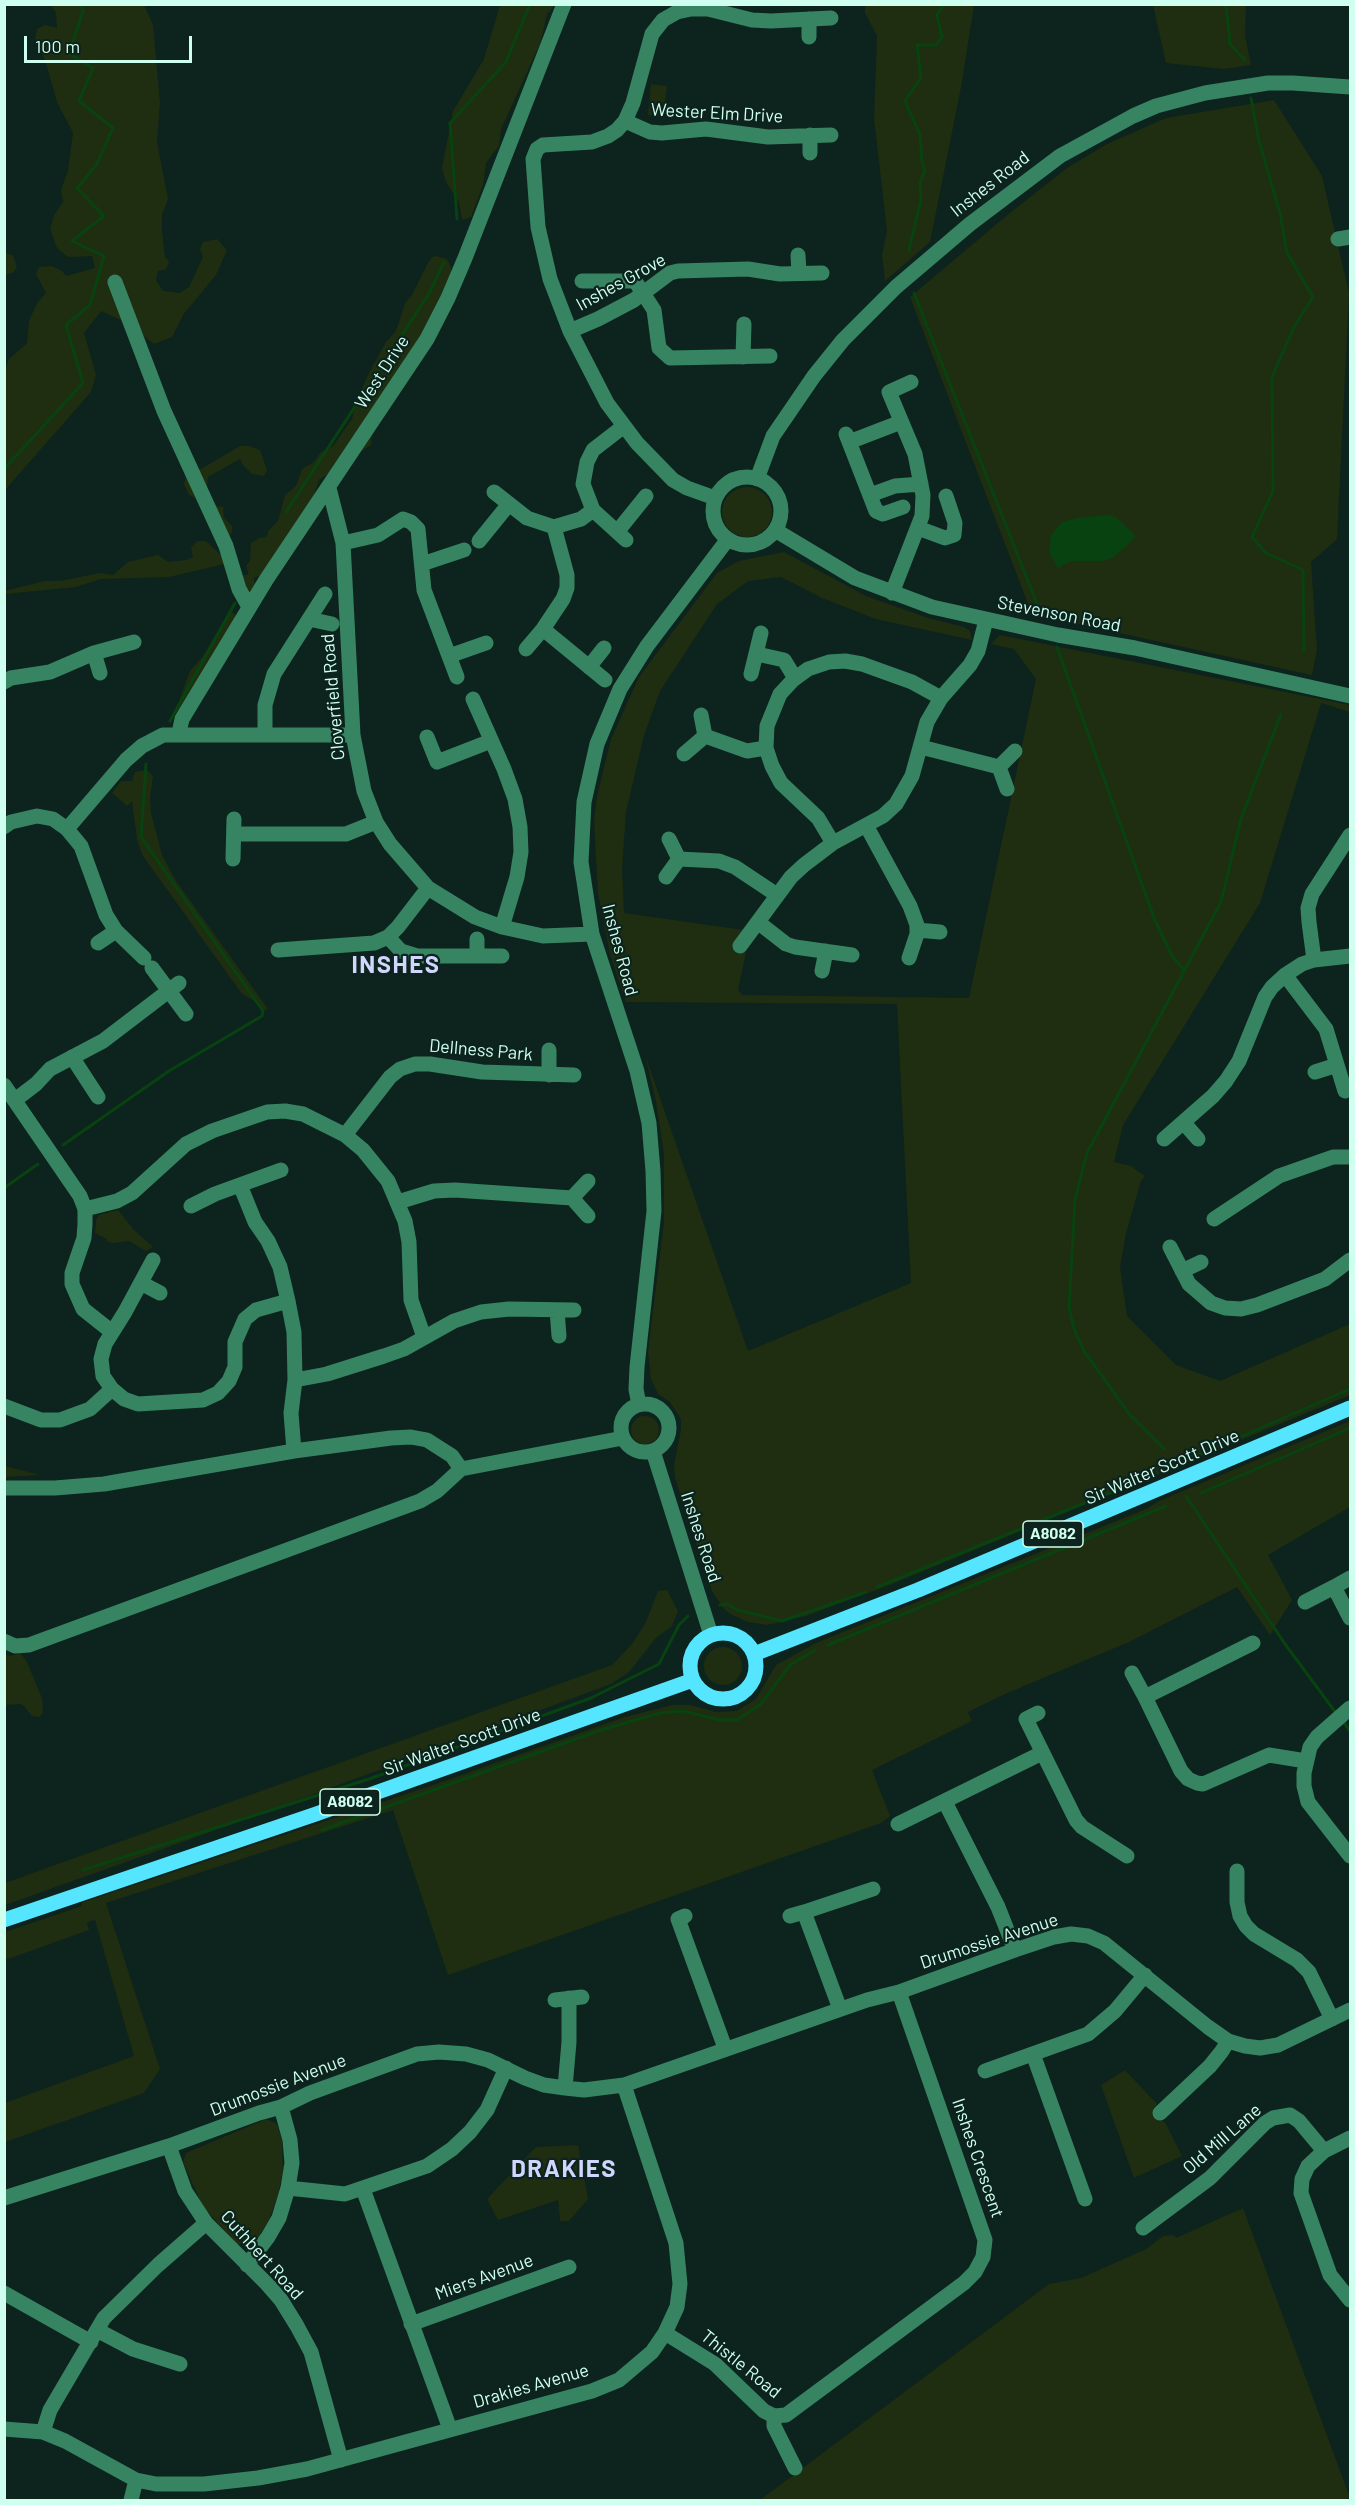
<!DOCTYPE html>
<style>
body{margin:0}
#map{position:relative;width:1355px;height:2505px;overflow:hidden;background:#0d231d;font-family:Barlow,sans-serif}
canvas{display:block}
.frame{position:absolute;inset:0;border:6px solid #cfffee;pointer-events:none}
.scale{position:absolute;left:24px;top:36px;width:168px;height:27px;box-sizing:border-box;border:3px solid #cfffee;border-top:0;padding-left:8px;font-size:18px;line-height:21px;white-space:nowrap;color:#cfffee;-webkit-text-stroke:4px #0d231d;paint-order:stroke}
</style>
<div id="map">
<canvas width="1355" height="2505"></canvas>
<div class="frame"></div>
<div class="scale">100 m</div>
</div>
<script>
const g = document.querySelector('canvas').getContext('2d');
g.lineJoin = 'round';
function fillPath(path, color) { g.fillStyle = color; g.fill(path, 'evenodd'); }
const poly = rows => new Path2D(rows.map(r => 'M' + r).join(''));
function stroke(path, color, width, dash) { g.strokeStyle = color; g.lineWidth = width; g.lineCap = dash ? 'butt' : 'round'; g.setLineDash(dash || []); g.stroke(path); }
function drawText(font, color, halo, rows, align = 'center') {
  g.font = font + ' Barlow,sans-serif'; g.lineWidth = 4.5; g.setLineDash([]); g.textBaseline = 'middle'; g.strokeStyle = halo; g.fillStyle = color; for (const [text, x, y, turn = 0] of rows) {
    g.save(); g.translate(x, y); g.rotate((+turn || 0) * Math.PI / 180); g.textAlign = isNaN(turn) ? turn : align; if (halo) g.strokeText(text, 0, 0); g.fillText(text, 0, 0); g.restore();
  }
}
const green = poly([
 [51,5,144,5,153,25,160,103,157,142,168,199,162,215,162,231,165,257,169,262,166,269,158,271,156,280,163,291,180,293,189,287,203,257,200,249,203,242,217,239,227,250,216,275,183,315,172,337,154,344,125,322,101,311,84,333,96,375,91,392,5,490,5,370,9,359,27,343,29,321,37,303,46,293,36,274,39,267,52,266,62,271,66,276,95,268,92,256,68,257,57,248,50,229,54,215,63,202,61,190,68,171,73,133,57,102,45,60,35,40,37,29,45,25,57,28,56,13],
 [500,5,555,5,547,14,540,44,501,129,499,146,486,163,483,185,471,217,462,220,459,202,446,182,442,168,453,111,484,59],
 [865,5,974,5,962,82,930,242,885,281,882,255,887,231,874,119,877,36,865,13],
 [1153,5,1246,5,1245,36,1251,65,1223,69,1166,63],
 [651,84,667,86,663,117,648,115],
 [1274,100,1322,176,1349,293,1337,539,1311,562,1317,650,1312,675,1032,614,910,297,1011,212,1067,168,1107,144,1166,118],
 [4,253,13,255,17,267,14,272,5,275],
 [437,256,447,259,451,267,451,277,372,435,371,445,319,480,311,503,264,574,254,578,255,589,250,593,244,591,240,576,249,574,246,566,250,561,251,543,259,538,267,537,268,531,278,521,285,495,296,486,302,469,314,462,321,452,333,446,352,419,356,401,372,367,386,342,396,331,405,303,412,295,427,265,432,257],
 [240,446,249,446,260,450,267,470,264,476,252,474,243,465,240,459,208,477,207,490,216,506,223,507,224,518,232,526,232,532,229,537,200,508,199,500,189,495,184,484,186,475,195,468,201,469],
 '722 512a25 25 0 1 1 50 0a25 25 0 1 1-50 0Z',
 [197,541,206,541,225,559,224,564,169,577,101,579,76,587,5,594,5,591,44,581,60,581,100,573,113,575,128,562,158,555,168,562,186,560,193,557,191,548],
 [784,552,866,596,928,618,964,627,970,631,972,640,876,619,822,598,781,577,748,581,717,604,660,691,644,735,626,812,622,868,624,913,743,930,746,952,738,990,742,995,969,998,1036,679,1014,649,991,644,1000,635,1350,705,1350,712,1321,703,1260,903,1123,1125,1114,1162,1131,1166,1145,1176,1141,1181,1126,1233,1120,1267,1127,1316,1176,1365,1220,1381,1350,1324,1350,1395,892,1584,806,1616,767,1625,748,1622,730,1614,724,1609,712,1591,675,1478,674,1465,681,1430,681,1419,670,1402,658,1394,651,1379,648,1351,664,1223,664,1154,656,1101,645,1055,748,1351,911,1283,897,1004,626,1002,610,954,598,893,594,821,597,796,611,739,639,677,717,573,739,561],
 [232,612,237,616,179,713,177,707,190,671,203,656,226,617],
 [147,770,153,776,150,798,151,813,162,855,176,881,268,1009,263,1011,256,1002,242,994,143,856,137,840,132,801,127,806,112,793,121,781,132,781,135,772],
 [118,1210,134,1230,153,1247,146,1251,129,1241,113,1243,106,1241,107,1239,95,1233,96,1220,99,1215],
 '631 1430a14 14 0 1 1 28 0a14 14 0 1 1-28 0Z',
 [1350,1421,1350,1507,1268,1555,1292,1600,1270,1635,1237,1587,1129,1642,1005,1694,968,1712,972,1721,872,1770,890,1816,881,1823,448,1975,393,1810,106,1903,160,2069,144,2093,5,2142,5,2103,134,2056,95,1920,87,1922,89,1930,5,1960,5,1932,82,1906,81,1903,442,1782,625,1717,672,1705,691,1705,716,1712,737,1711,756,1699,776,1665,816,1643,1146,1509,1159,1501],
 [4,1466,5,1466,40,1475,5,1477],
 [667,1590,678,1611,672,1626,656,1638,629,1672,611,1684,247,1819,5,1905,5,1883,612,1665,632,1644,646,1622,658,1591],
 '704 1666a19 19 0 1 1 38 0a19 19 0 1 1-38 0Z',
 [20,1653,26,1660,42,1698,43,1713,40,1717,32,1716,24,1706,20,1704,5,1705,5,1654,10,1656],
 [1125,2070,1157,2104,1153,2109,1166,2124,1182,2156,1134,2178,1101,2085],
 [266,2119,277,2124,282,2141,283,2170,278,2195,269,2220,254,2245,236,2244,202,2205,183,2162,186,2153],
 [578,2145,588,2199,569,2221,560,2221,558,2200,498,2220,487,2199,536,2147],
 [1243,2208,1350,2498,1341,2500,760,2500,1049,2284,1081,2278,1146,2249,1163,2236,1173,2235,1176,2238]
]);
const water = poly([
 [1106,515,1116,517,1132,532,1135,537,1126,547,1112,558,1102,561,1071,561,1058,568,1049,552,1051,536,1056,529,1062,522,1076,518]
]);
const stream = poly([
 [1226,4,1230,44,1245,60],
 [1251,98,1259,141,1280,213,1287,253,1313,297,1294,327,1272,377,1273,491,1252,537,1266,553,1303,570,1304,651],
 [457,219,450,123,506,62,530,4],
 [909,250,921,200,920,182,925,171,922,162,920,135,905,101,921,78,917,45,936,45,942,37,937,15,944,4],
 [914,293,1039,609],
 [4,469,83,383,66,325,90,305,104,256,72,241,104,216,77,188,97,164,113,128,79,101,93,68,69,54,83,11,81,4],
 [286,512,430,292,444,262],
 [1057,647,1154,918,1172,956,1184,970],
 [170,721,235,603],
 [63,1145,169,1071,262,1016,263,1011,141,837,146,764],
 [4,1188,38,1164],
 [1164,1449,1130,1415,1084,1351,1074,1329,1069,1307,1075,1200,1087,1153,1221,902,1241,819,1281,714],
 [1190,1459,1350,1389],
 [1201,1493,1350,1428],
 [1186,1496,1285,1644,1336,1713],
 [877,1587,1149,1477],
 [720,1605,727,1604,738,1610,782,1621,866,1592],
 [828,1645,1166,1506],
 [1342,1720,1350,1731],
 [322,1830,601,1730,660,1713,683,1711,720,1720,737,1720,761,1704,790,1665,815,1650],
 [83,1870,372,1778,591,1698,659,1664,679,1625,688,1616]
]);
const minor = poly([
 [809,37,809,19],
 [625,121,650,132,662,133,706,129,768,137,831,135],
 [810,135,810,153],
 [1338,239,1350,237],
 [798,255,799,273],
 [582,281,635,281,654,310,659,348,670,358,770,356],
 [115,282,164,411,226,546,239,589,249,607],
 [570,331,598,319,634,300,670,273,678,271,748,269,780,274,822,273],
 [743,357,744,324],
 [624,426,593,450,587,462,583,484,593,510,626,540],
 [846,434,876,511,883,514,903,507],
 [849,442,901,422],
 '713 511a34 34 0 1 1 68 0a34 34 0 1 1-68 0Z',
 [757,479,773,436,814,376,843,340,896,287,970,224,1060,156,1133,116,1156,106,1205,93,1268,83,1293,83,1350,87],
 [329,488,343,543,353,735,364,791,376,822,390,844,428,888,475,917,502,927,543,936,592,934],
 [494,492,527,518,554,527,581,519,593,510],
 [870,495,895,486,921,484],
 [715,498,687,488,673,480,637,443,607,403,570,331,550,279,538,227,533,159,537,149,543,145,592,142,608,136,617,130,625,121,633,103,652,34,663,20,677,12,691,9,708,9,752,20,771,21,831,18],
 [554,527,567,575,567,588,563,599,543,629,605,680],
 [918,528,945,538,954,535,955,523,946,496],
 [775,530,855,578,932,607,1058,635,1135,648,1350,696],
 [617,532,646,496],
 [479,541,509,504],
 [343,543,378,535,403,519,411,522,418,529,424,590,457,677],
 [422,564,464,550],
 [892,593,922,516,923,495,915,454,889,392,911,382],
 [309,619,332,624],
 [526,649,543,629],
 [94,653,100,673],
 [757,654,784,660,795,678],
 [449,656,486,643],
 [589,667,604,648],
 [751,674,761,633],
 [4,682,11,678,50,672,94,653,134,642],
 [473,699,504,769,515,799,520,827,521,852,517,877,502,927],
 [179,733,182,719,266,580,427,339,448,298,465,258,564,4],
 [265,734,265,705,274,674,325,594],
 [705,736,747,751,766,748],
 [427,737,437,762,491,741],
 [921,747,999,767],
 [684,754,705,736,701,715],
 [1007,789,999,767,1015,751],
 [4,827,11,822,37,816,53,819,67,829,81,846,106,915,116,931,144,958],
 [867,827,910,906,917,925,917,934,909,958],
 [67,829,126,760,142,746,163,735,353,735],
 [234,834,346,834,376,822],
 [833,843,818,818,781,783,772,766,766,748,767,726,780,694,793,680,808,669,829,662,845,661,862,664,912,682,941,698],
 [233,859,234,819],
 [679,859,719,861,735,867,777,895],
 [666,877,679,859,669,839],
 [759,923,786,944,795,947,852,955],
 [917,930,940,932],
 [388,937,401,951,417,956,502,956],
 [477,939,477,956],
 [98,943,116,931],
 [740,946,791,877,804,865,833,843,883,816,896,804,912,776,927,722,941,698,970,665,978,651,986,620],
 [278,950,374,943,388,937,398,927,428,888],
 [1314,960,1309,922,1308,908,1312,894,1350,835],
 [152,968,186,1014],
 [822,971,826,951],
 [1285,975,1326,1029,1345,1091],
 [72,1057,98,1097],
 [1315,1072,1337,1065],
 [549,1075,549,1050],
 [4,1085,80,1196,85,1209,85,1224,84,1238,72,1273,72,1284,83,1309,112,1332],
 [15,1100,36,1084,50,1069,103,1041,179,983],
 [1184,1123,1198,1139],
 [345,1135,390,1077,400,1069,415,1064,430,1064,482,1072,574,1075],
 [1164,1139,1213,1096,1226,1081,1239,1061,1265,997,1272,987,1285,975,1302,964,1314,960,1350,956],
 [588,1181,572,1198,588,1216],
 [240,1185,255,1222,268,1241,280,1267,288,1301,294,1332,295,1380,291,1413,294,1451],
 [398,1202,434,1191,455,1190,572,1198],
 [191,1206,215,1194,281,1170],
 [85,1209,117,1201,132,1193,186,1144,212,1131,267,1112,285,1111,303,1114,345,1135,363,1150,388,1181,405,1221,409,1242,411,1300,424,1337],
 [1214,1219,1279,1176,1333,1157,1350,1157],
 [1170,1247,1189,1284,1211,1303,1225,1308,1241,1309,1257,1305,1325,1279,1350,1260],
 [153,1260,125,1312,105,1344,101,1359,103,1376,112,1389,124,1399,138,1404,203,1400,218,1393,229,1381,235,1367,235,1342,245,1319,256,1310,288,1301],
 [1182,1271,1201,1262],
 [141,1283,160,1293],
 [557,1310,559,1336],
 [295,1380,327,1374,384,1356,404,1349,454,1321,481,1312,509,1309,574,1310],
 '621 1428a24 24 0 1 1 48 0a24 24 0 1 1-48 0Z',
 [639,1405,636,1389,637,1367,654,1211,653,1171,649,1123,637,1071,592,934,581,862,584,802,597,744,620,689,647,646,728,539],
 [4,1406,41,1420,60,1420,90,1409,112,1389],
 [653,1451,711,1635],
 [4,1488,55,1488,104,1484,294,1451,391,1438,411,1437,427,1440,452,1456,461,1469],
 [1350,1578,1334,1587,1350,1618],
 [1305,1602,1334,1587],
 [4,1641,15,1646,29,1645,420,1501,437,1491,461,1469,623,1438],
 [1253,1643,1145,1697,1181,1771,1188,1779,1197,1783,1203,1784,1269,1755,1306,1761],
 [1132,1673,1145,1697],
 [1350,1708,1317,1737,1310,1747,1304,1773,1304,1786,1308,1802,1350,1856],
 [1038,1713,1026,1719,1076,1820,1082,1827,1127,1856],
 [945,1802,998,1907,1015,1950],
 [898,1824,1042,1753],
 [1237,1871,1237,1902,1240,1916,1246,1926,1254,1934,1297,1960,1309,1972,1332,2019],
 [685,1916,678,1919,725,2048],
 [790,1916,804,1912],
 [555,2000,582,1997],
 [840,2009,804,1912,873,1889],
 [1033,2054,1085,2199],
 [985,2071,1088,2034,1115,2011,1145,1975],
 [565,2088,569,2042,569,1998],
 [1160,2113,1210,2066,1222,2051,1228,2041],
 [1350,2138,1324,2151,1308,2166,1302,2179,1301,2193,1330,2275,1350,2300],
 [169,2146,185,2191,206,2223,267,2284,281,2300,297,2326,311,2352,341,2460],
 [288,2188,345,2194,427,2166,452,2149,470,2132,487,2110,506,2068],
 [363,2189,450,2429],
 [4,2198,169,2146,259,2113,281,2107,310,2093,417,2054,439,2052,466,2054,488,2060,525,2078,544,2085,565,2088,584,2090,624,2085,867,2000,899,1992,1015,1950,1054,1937,1071,1934,1088,1936,1104,1943,1208,2027,1228,2041,1245,2046,1260,2048,1278,2045,1350,2010],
 [1143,2228,1210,2178,1265,2123,1273,2118,1290,2115,1299,2121,1324,2151],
 [247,2265,268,2237,279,2218,288,2188,292,2163,290,2140,281,2107],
 [4,2293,91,2342],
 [411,2324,569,2267],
 [97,2330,133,2349,180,2364],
 [665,2333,715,2364,764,2411,774,2416,786,2415,964,2283,975,2272,983,2257,985,2240,899,1992],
 [774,2416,774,2426,795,2468],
 [4,2429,43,2432,65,2441,136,2480,156,2484,204,2484,258,2478,307,2469,592,2391,619,2380,652,2352,665,2333,677,2307,680,2284,676,2243,624,2085],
 [43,2432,50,2410,104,2318,158,2265,206,2223],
 [131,2500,136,2480]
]);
const major = poly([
 '690 1666a33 33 0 1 1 66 0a33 33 0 1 1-66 0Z',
 [754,1654,918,1590,1350,1408],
 [4,1920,316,1814,693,1680]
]);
const shields = [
 [1053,1534,60],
 [350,1802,60]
];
const shieldNames = [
 ["A8082",1053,1534],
 ["A8082",350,1802]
];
const streetNames = [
 ["Wester Elm Drive",717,113,3],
 ["Inshes Road",990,184,-38],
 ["Inshes Grove",621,282,-29],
 ["West Drive",382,372,-57],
 ["Stevenson Road",1059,614,11],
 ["Cloverfield Road",333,697,-95],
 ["Inshes Road",620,950,75],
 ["Dellness Park",481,1050,5],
 ["Sir Walter Scott Drive",1162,1467,-23],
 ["Inshes Road",701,1537,72],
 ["Sir Walter Scott Drive",462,1742,-20],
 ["Drumossie Avenue",989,1941,-18],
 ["Drumossie Avenue",278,2085,-21],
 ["Old Mill Lane",1222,2139,-41],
 ["Inshes Crescent",978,2158,71],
 ["Cuthbert Road",262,2255,48],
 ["Miers Avenue",484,2277,-20],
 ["Thistle Road",741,2364,39],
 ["Drakies Avenue",531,2386,-16]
];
const districtNames = [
 ["INSHES",396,965],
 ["DRAKIES",564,2169]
];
fillPath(green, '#1f2e10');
fillPath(water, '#084211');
stroke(stream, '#084211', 3);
stroke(minor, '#368462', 15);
stroke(major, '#56e5ff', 15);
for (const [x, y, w] of shields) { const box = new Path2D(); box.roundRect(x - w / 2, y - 13, w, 26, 4.5); g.fillStyle = '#0d231d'; g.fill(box); stroke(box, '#cfffee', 1.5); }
drawText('bold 16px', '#cfffee', null, shieldNames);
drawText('18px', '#cfffee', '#0d231d', streetNames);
g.letterSpacing = '1.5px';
drawText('bold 24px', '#d1d6ff', '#0d231d', districtNames);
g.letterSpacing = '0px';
</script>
